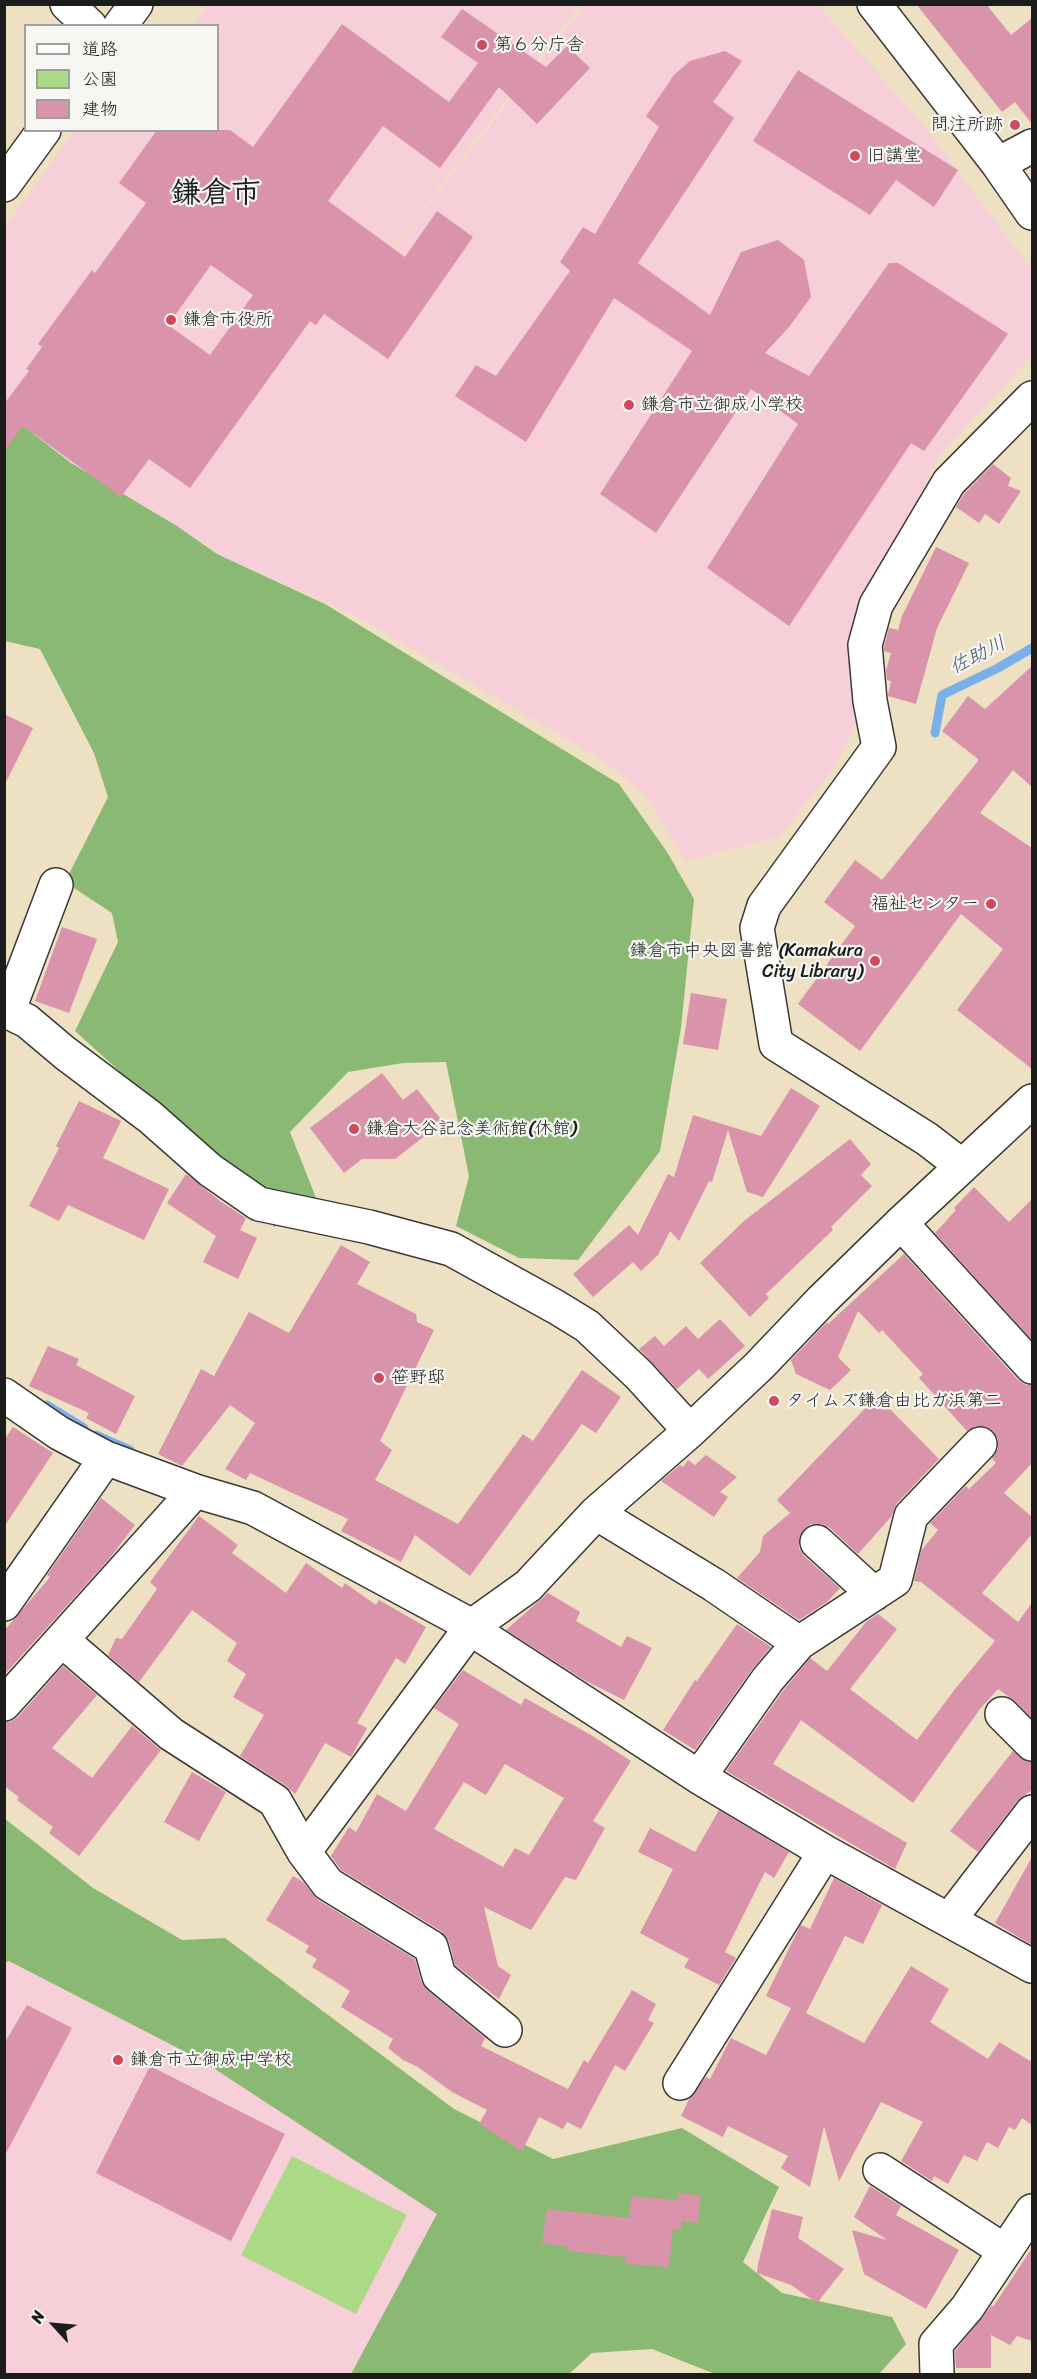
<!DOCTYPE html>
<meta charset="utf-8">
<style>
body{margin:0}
#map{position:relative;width:1037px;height:2379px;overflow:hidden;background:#eee0c2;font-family:Sriracha,"Klee One",sans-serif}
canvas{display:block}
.frame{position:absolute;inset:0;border:6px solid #1c1c1c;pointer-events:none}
.legend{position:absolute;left:24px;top:24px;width:195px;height:108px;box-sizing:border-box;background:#f6f6f2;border:2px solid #9f9f9c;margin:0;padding:8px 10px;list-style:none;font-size:18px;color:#1c1c1c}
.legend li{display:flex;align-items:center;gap:12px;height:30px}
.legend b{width:30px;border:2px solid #9f9f9c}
.north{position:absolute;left:24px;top:2295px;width:60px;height:60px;-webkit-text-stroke:4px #f6f6f2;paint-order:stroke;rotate:296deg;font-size:16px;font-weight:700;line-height:24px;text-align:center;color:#1c1c1c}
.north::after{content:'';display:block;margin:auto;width:21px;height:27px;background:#1c1c1c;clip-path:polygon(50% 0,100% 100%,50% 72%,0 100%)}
</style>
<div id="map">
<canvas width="1037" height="2379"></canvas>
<div class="frame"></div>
<ul class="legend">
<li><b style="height:8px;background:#fff"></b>道路</li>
<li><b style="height:16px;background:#acd985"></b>公園</li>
<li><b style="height:16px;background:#d993aa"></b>建物</li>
</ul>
<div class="north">N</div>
</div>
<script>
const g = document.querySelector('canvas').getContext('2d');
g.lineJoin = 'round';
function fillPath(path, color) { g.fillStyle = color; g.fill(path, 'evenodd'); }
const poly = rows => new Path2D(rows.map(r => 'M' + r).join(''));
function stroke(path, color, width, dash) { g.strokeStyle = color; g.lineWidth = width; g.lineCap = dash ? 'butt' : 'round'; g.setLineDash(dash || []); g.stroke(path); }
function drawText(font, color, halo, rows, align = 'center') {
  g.font = font + ' Sriracha,"Klee One",sans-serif'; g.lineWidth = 4.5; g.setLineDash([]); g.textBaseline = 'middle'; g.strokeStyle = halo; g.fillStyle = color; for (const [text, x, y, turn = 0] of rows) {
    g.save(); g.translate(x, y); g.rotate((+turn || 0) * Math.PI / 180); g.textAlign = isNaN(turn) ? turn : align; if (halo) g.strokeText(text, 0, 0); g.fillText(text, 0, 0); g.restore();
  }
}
const built = poly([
 [208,5,580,5,274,401,585,5,818,5,924,126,1032,270,1032,355,940,455,866,598,856,667,856,724,835,766,779,837,685,861,648,798,603,760,354,615,226,558,177,526,71,463,5,411,5,228,74,131,218,130,218,26,193,25],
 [4,1916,457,2204,349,2374,5,2374]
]);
const green = poly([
 [292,2156,407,2215,356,2314,241,2255]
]);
const forest = poly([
 [4,411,71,463,177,526,217,554,325,604,619,784,667,852,694,899,681,1028,660,1151,578,1260,519,1258,456,1226,469,1176,446,1062,403,1063,348,1072,290,1132,316,1198,274,1227,259,1204,149,1098,75,1031,118,942,112,913,65,882,108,797,94,753,40,649,5,641],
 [4,1818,93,1888,182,1940,225,1938,454,2109,553,2159,682,2128,779,2187,743,2262,782,2293,892,2317,906,2344,879,2374,715,2374,652,2349,592,2353,569,2374,351,2374,437,2214,201,2060,9,1961,5,1963]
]);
const stream = poly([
 [935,733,942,695,998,668,1032,648],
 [47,1405,84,1428],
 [96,1435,130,1450]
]);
const building = poly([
 [916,4,986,4,1011,35,1032,18,1032,124,1015,102,1002,112],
 [462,9,546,67,567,46,590,68,537,124,499,87,440,168,383,126,328,201,405,257,437,211,473,237,388,359,324,314,316,325,310,321,190,488,149,459,121,497,23,426,4,451,4,404,29,371,26,369,42,347,38,344,92,270,95,273,146,203,119,183,157,130,230,130,253,147,342,24,449,102,478,63,441,37],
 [211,265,253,295,210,355,168,325],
 [725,51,742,61,713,102,734,118,638,263,710,315,741,252,778,240,804,260,811,297,789,327,765,353,809,376,889,263,898,263,1008,334,924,451,911,443,789,626,707,568,798,424,751,389,656,533,600,494,692,351,614,298,526,442,455,396,476,365,496,376,570,271,560,262,583,227,595,234,659,127,646,116,674,75,690,61],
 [798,70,958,170,934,207,896,180,870,215,753,141],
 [993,464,1011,478,1008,486,1021,491,999,524,985,514,979,523,956,507,964,494],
 [936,547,969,563,937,628,916,704,888,696,891,681,887,680,886,670,891,653,884,651,884,647,889,628,898,630,902,616],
 [1032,666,1032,787,1013,770,980,813,1032,848,1032,1069,957,1010,1003,949,961,914,860,1051,798,1004,855,926,824,902,855,860,882,880,978,761,978,759,942,731,968,696,985,709],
 [4,714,33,728,4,786],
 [62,927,97,939,69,1013,35,1001],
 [691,993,727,999,718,1050,683,1044],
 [382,1073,403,1100,417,1089,443,1122,395,1159,362,1159,344,1173,310,1128],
 [791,1088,820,1106,763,1197,747,1192,728,1130,712,1182,709,1181,679,1241,670,1231,658,1255,641,1271,633,1262,593,1297,573,1274,629,1225,638,1235,668,1174,674,1177,693,1115,761,1136],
 [79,1101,121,1121,103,1158,169,1189,144,1240,68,1205,59,1221,29,1206,59,1148,56,1146],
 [850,1139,871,1164,861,1175,872,1186,831,1227,833,1230,766,1294,769,1298,750,1317,700,1263,744,1221],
 [186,1174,220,1201,246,1218,240,1230,257,1238,238,1279,203,1262,216,1236,167,1203],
 [974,1187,1009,1222,1032,1199,1032,1340,935,1233,956,1210,954,1208],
 [341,1245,370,1262,357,1284,416,1314,417,1322,434,1330,380,1441,392,1450,375,1480,458,1524,523,1434,533,1441,582,1370,621,1397,596,1433,582,1424,470,1576,415,1535,401,1562,341,1531,348,1519,250,1473,246,1480,225,1469,255,1423,230,1405,182,1466,158,1454,201,1369,214,1376,249,1312,289,1333],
 [904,1254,1018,1380,1026,1385,1032,1385,1032,1463,1004,1493,1032,1517,1032,1534,982,1593,1018,1622,1032,1603,1032,1718,1015,1701,998,1689,980,1709,913,1803,801,1720,773,1764,907,1843,895,1869,726,1771,783,1691,810,1658,827,1671,867,1621,878,1614,897,1629,850,1689,917,1740,955,1689,995,1641,921,1582,914,1581,921,1551,938,1530,930,1523,966,1486,969,1489,996,1463,992,1458,998,1449,998,1439,993,1431,984,1426,975,1426,967,1431,919,1378,923,1374,882,1330,879,1333,858,1311,838,1357,851,1370,830,1390,796,1374,791,1360,827,1322,828,1324],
 [720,1319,745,1346,708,1379,699,1369,677,1389,639,1349,655,1336,664,1346,686,1326,698,1339],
 [48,1346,79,1359,76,1365,135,1396,116,1434,86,1418,89,1413,29,1386],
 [877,1396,939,1459,897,1503,891,1517,858,1554,830,1528,822,1524,811,1524,803,1530,799,1539,799,1548,804,1556,840,1588,827,1602,799,1620,737,1578,760,1552,763,1536,790,1513,777,1500],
 [13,1427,53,1453,4,1527,4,1440],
 [706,1455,737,1477,720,1492,728,1497,714,1517,661,1481,680,1465,683,1467,688,1460,695,1465],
 [101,1498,135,1525,110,1558,4,1675,4,1631,50,1577,47,1575],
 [199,1516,238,1545,232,1553,286,1593,306,1563,342,1588,345,1583,376,1605,379,1600,426,1627,405,1664,396,1658,357,1723,367,1728,351,1757,325,1743,295,1794,285,1785,240,1756,264,1715,233,1697,246,1674,227,1661,237,1643,192,1610,139,1682,108,1655,116,1638,122,1639,157,1589,150,1582],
 [548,1593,580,1612,576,1621,621,1647,627,1636,652,1648,624,1700,584,1680,506,1630],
 [737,1624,771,1647,753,1668,695,1750,663,1730,695,1680,697,1681],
 [63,1666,97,1695,52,1748,92,1778,132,1726,161,1750,79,1856,49,1833,53,1827,17,1800,19,1797,4,1786,4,1722,10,1722,18,1717],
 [463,1670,521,1705,525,1698,591,1735,631,1761,593,1821,605,1828,576,1880,565,1877,531,1930,484,1907,498,1966,511,1975,499,1999,455,1965,449,1942,441,1931,341,1870,331,1856,349,1827,356,1832,377,1794,406,1811,459,1724,434,1708],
 [505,1764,564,1798,529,1855,515,1848,503,1867,434,1829,464,1782,486,1795],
 [1013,1751,1027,1762,1032,1762,1032,1790,1017,1801,978,1852,950,1831],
 [192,1772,226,1792,199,1841,164,1822],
 [719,1810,789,1852,774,1878,765,1872,725,1952,736,1958,719,1985,684,1967,689,1959,640,1933,673,1869,638,1852,650,1828,695,1852],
 [1032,1857,1032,1945,995,1923],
 [293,1876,303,1882,318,1900,415,1959,421,1981,427,1990,485,2038,481,2046,568,2089,584,2060,588,2063,632,1990,656,2004,648,2020,654,2023,625,2071,615,2065,581,2129,567,2122,563,2129,539,2117,522,2151,479,2124,487,2110,452,2092,418,2067,403,2060,388,2048,393,2039,341,2007,350,1991,312,1967,317,1959,305,1952,309,1946,266,1920],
 [834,1878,882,1905,863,1944,845,1936,806,2013,864,2043,911,1966,949,1989,930,2022,988,2059,999,2042,1032,2062,1032,2125,1022,2118,1015,2130,1009,2127,998,2148,987,2142,977,2161,964,2155,948,2184,934,2176,932,2181,901,2161,923,2122,881,2102,839,2181,824,2126,810,2187,781,2168,788,2156,728,2126,723,2137,681,2116,689,2099,706,2077,710,2079,731,2038,766,2055,791,2008,766,1996,800,1926,801,1925,810,1929],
 [27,2005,72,2028,4,2157,4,2044],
 [150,2066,285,2134,231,2241,96,2173],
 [870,2186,901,2206,896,2215,959,2250,926,2309,864,2274,852,2230,887,2240,854,2217],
 [678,2193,701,2195,698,2223,682,2221,682,2230,673,2229,669,2267,626,2264,626,2257,567,2251,568,2247,542,2243,547,2209,629,2218,631,2196,677,2200],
 [772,2209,803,2217,798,2238,844,2269,817,2303,791,2285,757,2273,758,2264],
 [1032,2248,1032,2341,1017,2336,1010,2345,991,2335,991,2368,956,2368,955,2351,992,2305,993,2307]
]);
const minor = poly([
 [67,4,90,26],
 [874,4,998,164,1032,213],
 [120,26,136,4],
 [998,164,1032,146],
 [4,185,44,130],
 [4,1010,27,1021,65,1053,150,1117,210,1170,259,1204,369,1227,451,1249,556,1307,587,1326,639,1375,690,1431],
 [8,1012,56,885],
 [962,1166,927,1139,776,1044,757,928,764,906,879,747,870,701,865,645,876,605,949,482,1032,398],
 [901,1223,1032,1367],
 [4,1395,59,1433,106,1458,195,1491,253,1508,472,1626,485,1638,699,1777,825,1852,1032,1966],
 [596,1513,714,1585,799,1643],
 [817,1542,874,1594],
 [4,1604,106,1458],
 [63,1641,171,1734,275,1801,304,1852,328,1884,431,1947,439,1976,505,2030],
 [4,1704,195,1491],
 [1002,1714,1032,1744],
 [699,1777,768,1679,799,1643,895,1580,911,1516,980,1444],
 [304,1852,472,1626,528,1586,596,1513,690,1431,759,1366,822,1300,901,1223,1032,1101],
 [949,1920,1032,1812],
 [680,2083,825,1852],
 [880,2170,1005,2251],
 [937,2374,936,2344,967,2308,1032,2211]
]);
const markers = [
 [482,45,6,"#d1495b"],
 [1015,125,6,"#d1495b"],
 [855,156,6,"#d1495b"],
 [171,320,6,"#d1495b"],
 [629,405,6,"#d1495b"],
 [991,904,6,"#d1495b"],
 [875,961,6,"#d1495b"],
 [354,1129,6,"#d1495b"],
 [379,1378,6,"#d1495b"],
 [774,1401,6,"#d1495b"],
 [118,2060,6,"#d1495b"]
];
const poiNames = [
 ["第６分庁舎",494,45],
 ["問注所跡",1003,125,"right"],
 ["旧講堂",867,156],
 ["鎌倉市役所",183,320],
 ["鎌倉市立御成小学校",641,405],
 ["福祉センター",979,904,"right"],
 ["鎌倉市中央図書館 (Kamakura",863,951,"right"],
 ["City Library)",863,972,"right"],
 ["鎌倉大谷記念美術館(休館)",366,1129],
 ["笹野邸",391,1378],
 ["タイムズ鎌倉由比ガ浜第二",786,1401],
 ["鎌倉市立御成中学校",130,2060]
];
const waterNames = [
 ["佐助川",978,656,-27]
];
const townNames = [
 ["鎌倉市",216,194]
];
fillPath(built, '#f6cfd8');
fillPath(green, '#acd985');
fillPath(forest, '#89b972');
stroke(stream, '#7ab0e9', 9);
fillPath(building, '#d993aa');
stroke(minor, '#3c3935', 36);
stroke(minor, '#fff', 33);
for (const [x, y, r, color] of markers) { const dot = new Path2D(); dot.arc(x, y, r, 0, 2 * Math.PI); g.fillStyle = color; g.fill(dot); stroke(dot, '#f6f6f2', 2); }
drawText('18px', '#1c1c1c', '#f6f6f2', poiNames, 'left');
drawText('italic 20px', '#42576e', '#f6f6f2', waterNames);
drawText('bold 30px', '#1c1c1c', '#f6f6f2', townNames);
</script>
